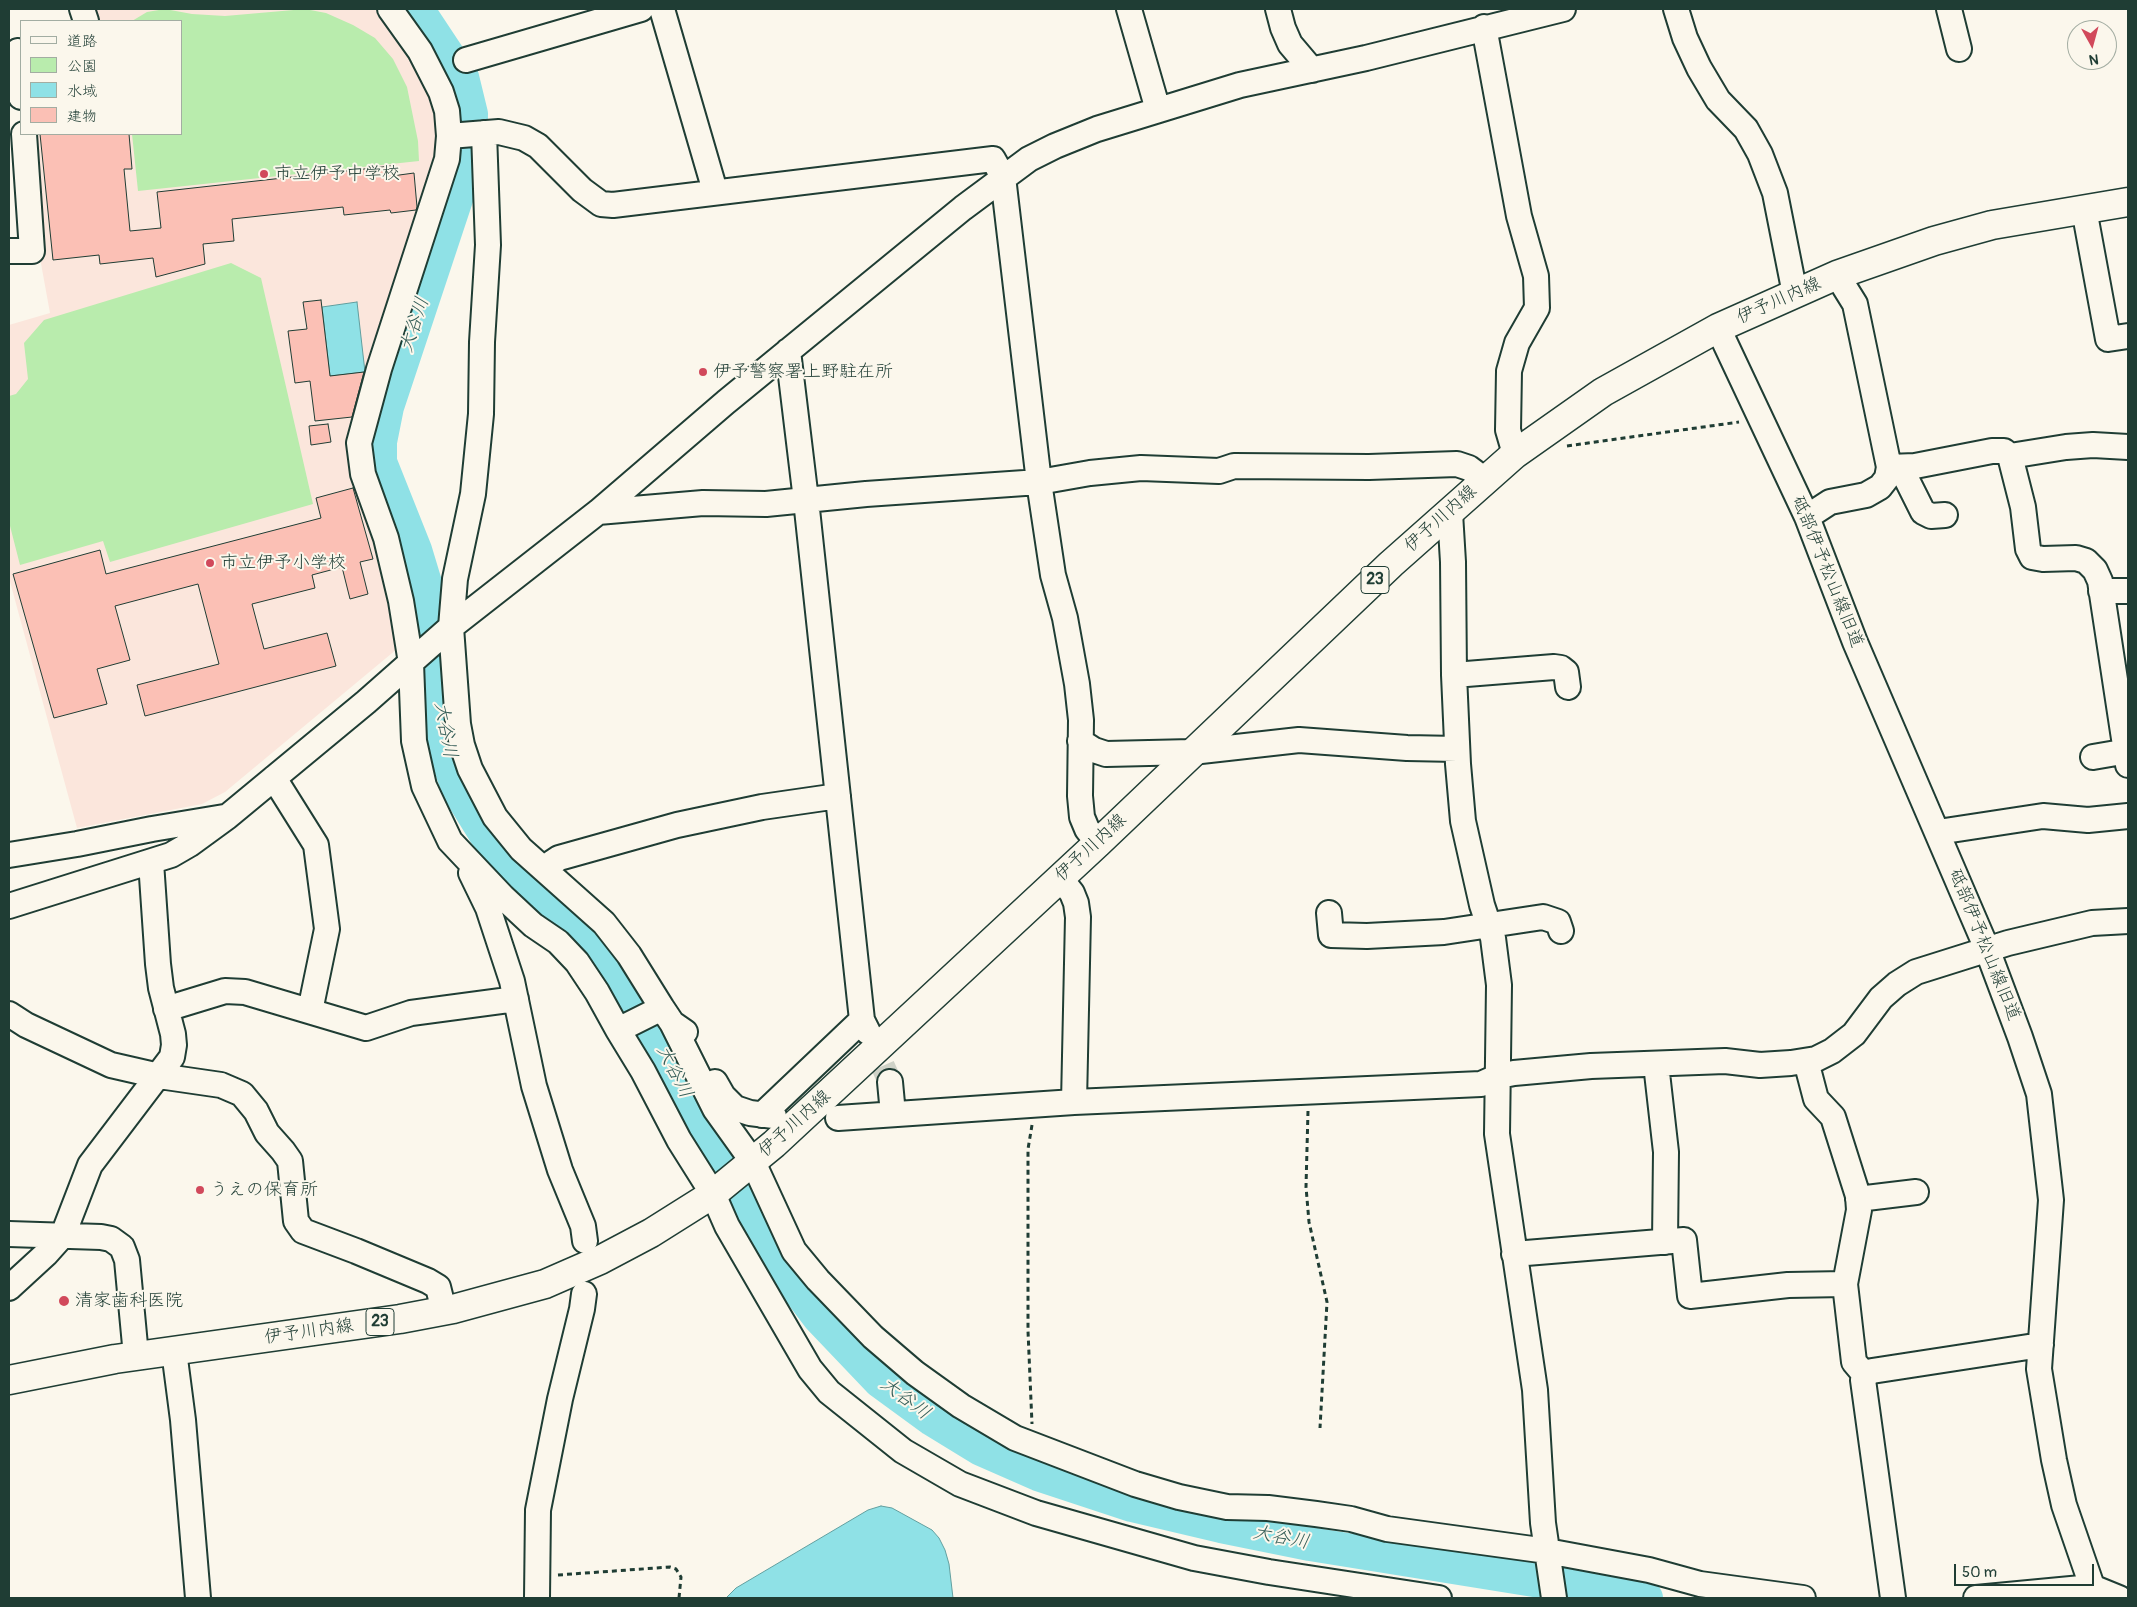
<!DOCTYPE html>
<meta charset="utf-8">
<style>
body{margin:0}
#map{position:relative;width:2137px;height:1607px;overflow:hidden;background:#fbf7ec;font-family:Pangolin,"Klee One",sans-serif}
canvas{display:block}
.frame{position:absolute;inset:0;border:10px solid #1f3d34;pointer-events:none}
.legend{position:absolute;left:20px;top:20px;width:162px;height:115px;box-sizing:border-box;background:#fbf7ec;border:1px solid #a3ada2;margin:0;padding:6px 9px;list-style:none;font-size:15px;color:#1f3d34}
.legend li{display:flex;align-items:center;gap:10px;height:25px}
.legend b{width:25px;border:1px solid #a3ada2}
.north{position:absolute;left:2067px;top:20px;width:50px;height:50px;box-sizing:border-box;background:#fbf7ec;border:1px solid #a3ada2;border-radius:50%;rotate:173deg;font-size:14px;font-weight:700;line-height:20px;text-align:center;color:#1f3d34}
.north::after{content:'';display:block;margin:auto;width:18px;height:22px;background:#d1495b;clip-path:polygon(50% 0,100% 100%,50% 72%,0 100%)}
.scale{position:absolute;left:1954px;top:1564px;width:140px;height:22px;box-sizing:border-box;border:2px solid #1f3d34;border-top:0;padding-left:6px;font-size:15px;line-height:18px;white-space:nowrap;color:#1f3d34;-webkit-text-stroke:4px #fbf7ec;paint-order:stroke}
</style>
<div id="map">
<canvas width="2137" height="1607"></canvas>
<div class="frame"></div>
<ul class="legend">
<li><b style="height:6px;background:#fbf7ec"></b>道路</li>
<li><b style="height:14px;background:#b9ecad"></b>公園</li>
<li><b style="height:14px;background:#8fe1e6"></b>水域</li>
<li><b style="height:14px;background:#fbc0b5"></b>建物</li>
</ul>
<div class="north">N</div>
<div class="scale">50 m</div>
</div>
<script>
const g = document.querySelector('canvas').getContext('2d');
g.lineJoin = 'round';
function fillPath(path, color) { g.fillStyle = color; g.fill(path, 'evenodd'); }
const poly = rows => new Path2D(rows.map(r => 'M' + r).join(''));
function stroke(path, color, width, dash) { g.strokeStyle = color; g.lineWidth = width; g.lineCap = dash ? 'butt' : 'round'; g.setLineDash(dash || []); g.stroke(path); }
function drawText(font, color, halo, rows, align = 'center') {
  g.font = font + ' Pangolin,"Klee One",sans-serif'; g.lineWidth = 4; g.setLineDash([]); g.textBaseline = 'middle'; g.strokeStyle = halo; g.fillStyle = color; for (const [text, x, y, turn = 0] of rows) {
    g.save(); g.translate(x, y); g.rotate((+turn || 0) * Math.PI / 180); g.textAlign = isNaN(turn) ? turn : align; if (halo) g.strokeText(text, 0, 0); g.fillText(text, 0, 0); g.restore();
  }
}
const built = poly([
 [96,9,379,9,418,63,443,129,359,487,391,602,397,649,225,792,202,804,77,828,9,578,9,325,50,313,40,258,31,134,181,134,181,21,98,21]
]);
const green = poly([
 [165,9,192,14,225,16,305,9,326,13,353,25,375,38,393,59,407,87,418,141,419,161,138,191,132,134,181,134,181,21,132,21,147,12],
 [231,263,261,278,313,504,110,562,103,541,20,565,9,522,9,396,16,394,28,379,24,343,44,320]
]);
const water = poly([
 [357,302,365,372,330,376,322,307,357,302],
 [881,1506,892,1508,932,1530,939,1538,945,1550,949,1564,953,1598,726,1598,736,1588,868,1510,881,1506]
]);
const river = poly([
 [417,9,462,77,471,114,470,157,387,407,380,442,380,462,415,550,428,593,444,748,459,791,485,833,511,868,588,934,618,972,674,1069,689,1103,720,1148,782,1268,819,1317,880,1381,932,1419,981,1449,1038,1474,1132,1505,1221,1526,1310,1544,1646,1598]
]);
const building = poly([
 [40,134,129,134,132,169,124,169,130,231,161,228,157,192,391,166,392,176,414,173,417,207,416,210,391,213,390,210,344,215,343,207,232,219,234,241,203,244,205,264,156,277,153,258,100,264,99,255,53,260,40,134],
 [321,300,330,376,364,372,352,417,315,421,310,381,295,383,288,331,307,329,303,302,321,300],
 [328,424,331,442,311,445,309,426,328,424],
 [353,488,373,559,360,562,368,594,350,599,342,567,312,575,315,588,252,604,264,649,327,633,336,666,145,716,137,685,219,664,198,584,115,606,130,660,97,669,107,704,54,718,13,574,100,550,106,574,321,518,316,498,353,488]
]);
const minorTunnel = poly([
 [868,1033,890,1082]
]);
const path = poly([
 [1567,446,1739,422],
 [1308,1111,1306,1187,1309,1222,1327,1302,1320,1428],
 [1032,1125,1028,1149,1028,1331,1032,1424],
 [558,1575,670,1567,676,1569,681,1577,679,1598]
]);
const minor = poly([
 [82,9,86,21],
 [390,9,420,51,441,92,447,111,449,136,447,159,379,369,359,443,363,474,386,538,401,601,411,663,414,741,424,786,450,841,503,897,533,925,558,942,577,962,597,992,618,1030,643,1071,679,1140,713,1194,727,1226,810,1369,829,1392,903,1451,960,1484,1036,1513,1194,1558,1269,1572,1439,1598],
 [662,9,715,191],
 [1129,9,1158,110],
 [1278,9,1283,28,1290,44,1312,70],
 [1676,9,1685,38,1699,68,1718,100,1746,129,1760,154,1775,193,1795,294],
 [1949,9,1959,49],
 [1484,27,1519,216,1536,276,1537,308,1517,343,1509,371,1508,430,1515,454],
 [18,51,21,97],
 [466,60,641,9],
 [484,133,488,245,482,342,481,414,473,494,455,579,451,627,458,724,462,745,470,769,495,817,521,849,604,923,629,955,662,1008,672,1023,685,1032],
 [449,136,499,132,524,138,538,146,582,190,601,204,613,205,993,159,1003,177,1039,482,1053,575,1065,618,1077,684,1081,720,1080,796,1082,817,1087,829,1098,843],
 [2084,209,2108,339,2128,336],
 [9,251,32,251,24,134],
 [1718,328,1807,517,1855,642,1987,949,2020,1037,2039,1094,2051,1200,2039,1369,2054,1460,2064,1505,2096,1598],
 [788,351,806,500,862,1020,868,1032],
 [2010,456,2066,447,2093,445,2128,447],
 [1889,467,1915,466,1992,451,2004,451,2010,456,2023,507,2028,549,2032,557,2043,559,2076,558,2086,561,2095,570,2100,581,2128,765],
 [1889,467,1904,474,1923,512,1931,516,1945,515],
 [598,512,703,503,766,504,866,494,1039,482,1090,473,1141,468,1219,471,1234,466,1369,467,1457,464,1469,468,1485,480],
 [1450,513,1453,562,1454,675,1458,764,1463,821,1482,905,1493,938,1499,985,1497,1134,1535,1390,1543,1523,1554,1598],
 [1807,517,1830,502,1866,495,1880,487,1887,478,1889,467,1855,304,1837,275],
 [2101,591,2128,591],
 [1454,675,1554,667,1561,668,1566,672,1568,687],
 [1080,741,1094,750,1106,754,1192,752,1299,740,1407,748,1457,749],
 [2093,757,2128,751],
 [274,778,316,845,327,929,310,1011],
 [1938,832,2043,816,2088,820,2128,816],
 [9,855,77,844,152,829,224,817],
 [544,868,559,858,677,825,762,807,838,796],
 [471,873,488,908,512,981,534,1086,560,1170,583,1226,585,1241],
 [1060,878,1072,893,1076,903,1078,917,1074,1102],
 [9,906,171,855,190,844,227,817,366,702,451,627,598,512,726,402,963,208,1029,159,1055,146,1097,129,1240,85,1366,58,1563,9],
 [1329,913,1331,935,1367,936,1444,932,1543,917,1558,922,1561,931],
 [166,1009,225,991,245,992,366,1028,411,1013,516,999],
 [9,1014,26,1025,111,1065,159,1076,221,1085,242,1094,256,1111,267,1133,283,1151,290,1161,296,1221,303,1231,356,1251,428,1281,438,1287,444,1311],
 [672,1023,715,1109,753,1162,794,1251,818,1280,873,1337,915,1373,961,1406,1015,1438,1135,1484,1179,1497,1227,1507,1268,1508,1316,1514,1351,1519,1387,1529,1547,1551,1649,1570,1700,1584,1803,1598],
 [618,1030,662,1008],
 [1806,1061,1816,1099,1833,1117,1858,1196,1859,1210,1845,1284,1854,1362,1865,1375],
 [1656,1064,1666,1152,1665,1242],
 [715,1082,723,1096,735,1108,750,1113,774,1116],
 [890,1082,893,1114],
 [762,1115,862,1020],
 [838,1118,1074,1102,1481,1084,1499,1076,1514,1073,1591,1066,1725,1061,1760,1065,1791,1063,1816,1059,1832,1051,1854,1034,1881,998,1897,984,1916,972,2008,943,2092,923,2128,921],
 [1858,1199,1916,1192],
 [9,1234,101,1237,111,1239,122,1247,127,1260,136,1356],
 [1514,1254,1684,1240,1690,1296,1788,1285,1845,1284],
 [9,1288,46,1254,63,1235,90,1165,172,1057,174,1045,173,1034,161,988,158,964,151,862],
 [174,1351,183,1420,198,1598],
 [537,1598,538,1510,560,1399,582,1309,584,1294],
 [1893,1598,1863,1380,1865,1375,1872,1371,2041,1345],
 [1976,1598,2092,1587,2119,1598]
]);
const major = poly([
 [9,1380,115,1359,400,1319,453,1309,545,1284,600,1260,651,1233,713,1194,774,1144,1098,843,1391,564,1515,454,1603,392,1718,328,1837,275,1934,241,1992,225,2128,202]
]);
const markers = [
 [264,174,5,"#d1495b"],
 [703,372,5,"#d1495b"],
 [210,563,5,"#d1495b"],
 [200,1190,5,"#d1495b"],
 [64,1301,6,"#d1495b"]
];
const shields = [
 [1375,580,28],
 [380,1322,28]
];
const shieldNames = [
 ["23",1375,580],
 ["23",380,1322]
];
const poiNames = [
 ["市立伊予中学校",274,174],
 ["伊予警察署上野駐在所",713,372],
 ["市立伊予小学校",220,563],
 ["うえの保育所",210,1190],
 ["清家歯科医院",75,1301]
];
const streetNames = [
 ["伊予川内線",1779,301,-24],
 ["伊予川内線",1441,519,-42],
 ["砥部伊予松山線旧道",1827,572,68],
 ["伊予川内線",1091,848,-43],
 ["砥部伊予松山線旧道",1984,945,68],
 ["伊予川内線",795,1124,-42],
 ["伊予川内線",309,1332,-8]
];
const waterNames = [
 ["大谷川",415,325,-72],
 ["大谷川",445,730,80],
 ["大谷川",674,1072,63],
 ["大谷川",905,1399,37],
 ["大谷川",1281,1538,11]
];
fillPath(built, '#fbe6dc');
fillPath(green, '#b9ecad');
fillPath(water, '#8fe1e6');
stroke(water, '#629f9f', 1);
stroke(river, '#8fe1e6', 34);
fillPath(building, '#fbc0b5');
stroke(building, '#1f3d34', 1);
stroke(minorTunnel, '#cfd2c7', 24, [24, 12]);
stroke(minor, '#1f3d34', 28);
stroke(major, '#1f3d34', 31);
stroke(path, '#1f3d34', 3, [5, 4]);
stroke(minor, '#fbf7ec', 24);
stroke(major, '#fbf7ec', 28);
for (const [x, y, r, color] of markers) { const dot = new Path2D(); dot.arc(x, y, r, 0, 2 * Math.PI); g.fillStyle = color; g.fill(dot); stroke(dot, '#fbf7ec', 2); }
for (const [x, y, w] of shields) { const box = new Path2D(); box.roundRect(x - w / 2, y - 13.5, w, 27, 4); g.fillStyle = '#fbf7ec'; g.fill(box); stroke(box, '#1f3d34', 1); }
drawText('bold 16px', '#1f3d34', null, shieldNames);
drawText('18px', '#1f3d34', '#fbf7ec', poiNames, 'left');
drawText('18px', '#1f3d34', '#fbf7ec', streetNames);
drawText('italic 19px', '#355e58', '#fbf7ec', waterNames);
</script>
